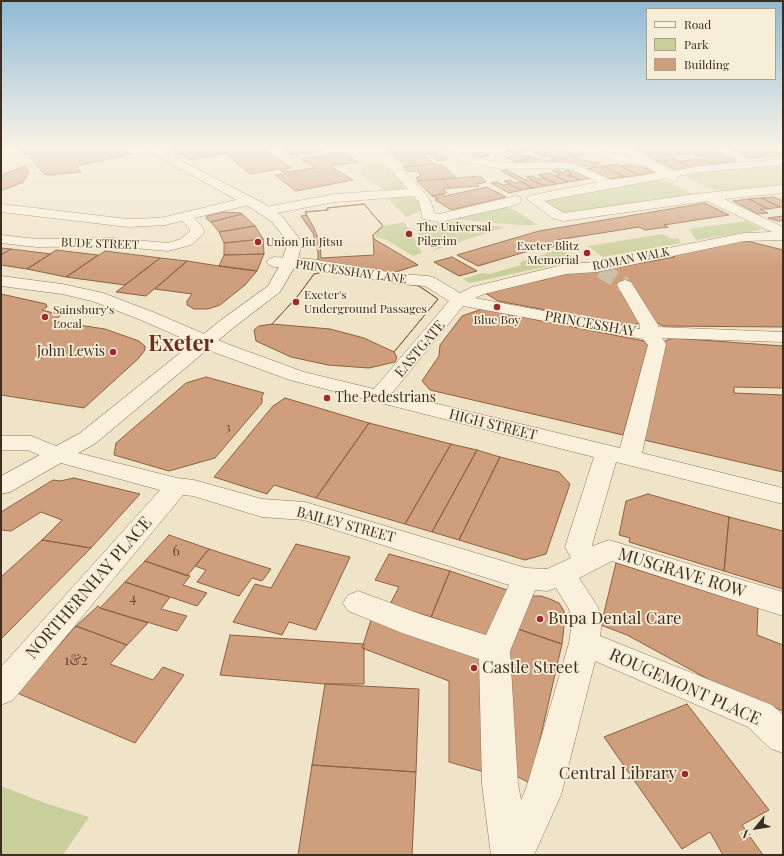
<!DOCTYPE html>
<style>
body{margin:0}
#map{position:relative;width:784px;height:856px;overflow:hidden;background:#f0e4c8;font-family:"Playfair Display",serif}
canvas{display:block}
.frame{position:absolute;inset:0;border:2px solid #3d2e20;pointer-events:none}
.legend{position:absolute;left:646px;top:8px;width:130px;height:72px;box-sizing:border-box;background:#f7eed8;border:1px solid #ada18e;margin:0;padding:5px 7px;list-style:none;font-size:12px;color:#3d2e20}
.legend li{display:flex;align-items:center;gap:8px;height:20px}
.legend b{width:20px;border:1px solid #ada18e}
.north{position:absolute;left:736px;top:808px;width:40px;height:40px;-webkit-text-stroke:3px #f7eed8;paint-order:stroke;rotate:240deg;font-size:11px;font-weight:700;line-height:16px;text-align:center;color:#3d2e20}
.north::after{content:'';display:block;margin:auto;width:14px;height:18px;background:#3d2e20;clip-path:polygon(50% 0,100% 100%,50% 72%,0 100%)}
</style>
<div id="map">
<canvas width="784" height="856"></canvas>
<div class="frame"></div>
<ul class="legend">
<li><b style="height:5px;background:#faf1dc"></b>Road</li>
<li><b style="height:11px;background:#c9cf9b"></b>Park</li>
<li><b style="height:11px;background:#cf9f7d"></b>Building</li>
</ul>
<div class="north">N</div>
</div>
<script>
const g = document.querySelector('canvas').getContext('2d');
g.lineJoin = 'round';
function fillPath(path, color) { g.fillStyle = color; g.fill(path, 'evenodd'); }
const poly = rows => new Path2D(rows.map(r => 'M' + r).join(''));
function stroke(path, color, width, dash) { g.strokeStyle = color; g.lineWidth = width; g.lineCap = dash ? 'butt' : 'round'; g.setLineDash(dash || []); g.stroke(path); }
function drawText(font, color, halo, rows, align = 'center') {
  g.font = font + ' "Playfair Display",serif'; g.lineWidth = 3.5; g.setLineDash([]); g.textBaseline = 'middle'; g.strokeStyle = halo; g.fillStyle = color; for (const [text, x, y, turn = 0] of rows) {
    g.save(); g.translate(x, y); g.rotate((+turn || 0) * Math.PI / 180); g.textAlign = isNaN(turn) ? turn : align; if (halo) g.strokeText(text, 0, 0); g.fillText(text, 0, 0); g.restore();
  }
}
const green = poly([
 [381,162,393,171,402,181,404,188,386,191,360,174,360,169,364,166],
 [783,165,783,186,731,192,708,188,687,177,687,175,691,174],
 [657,180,666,181,695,195,572,213,559,211,544,201,548,198],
 [406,196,415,198,419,201,421,211,406,217,386,197],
 [505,207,517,211,538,225,519,225,452,219],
 [450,221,505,227,435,250,424,245,417,231,420,227,427,224],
 [746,221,761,228,760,230,696,240,689,229],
 [404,222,412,234,422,253,413,256,385,239,376,238,375,235,378,231,384,226],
 [662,234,673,239,678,238,681,243,603,257,588,246],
 [560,249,577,260,470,283,463,279,482,273,490,274,521,265,520,262],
 [1,786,45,803,89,817,63,855,1,855]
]);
const building = poly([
 [23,148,121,148,132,154,76,166,81,172,50,175,44,174,28,155,20,151,23,148],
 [171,148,195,148,205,157,189,160,183,154,177,155,171,148],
 [195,148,266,148,205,157,195,148],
 [281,148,318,148,322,151,292,155,281,148],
 [386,148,418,148,421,151,425,150,429,154,424,155,434,164,405,167,386,148],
 [516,148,537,148,512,153,506,151,516,148],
 [537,148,549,148,553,149,539,154,528,151,537,148],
 [635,148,679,148,689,154,669,155,676,159,657,161,635,148],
 [682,148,696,148,700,150,712,149,737,161,714,164,682,148],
 [730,148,746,148,763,157,748,158,730,148],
 [746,148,774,150,783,154,783,156,763,157,746,148],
 [440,149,447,155,442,155,447,160,437,161,426,150,440,149],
 [553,149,583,155,577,158,570,156,558,163,551,161,556,159,551,158,553,157,539,154,553,149],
 [265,150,291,168,285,169,288,172,315,168,301,159,341,152,358,162,330,166,353,180,296,191,275,175,286,174,279,169,250,174,228,156,265,150],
 [480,152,490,155,481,157,471,154,480,152],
 [520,154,531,157,518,162,506,158,520,154],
 [570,156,577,158,576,159,600,163,593,167,558,163,570,156],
 [531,157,552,162,548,163,511,164,531,157],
 [676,159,679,161,693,168,676,170,657,161,676,159],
 [701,159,714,164,693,168,679,161,701,159],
 [434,164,436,165,442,165,457,178,419,181,416,178,421,175,418,172,407,171,403,167,434,164],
 [617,164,620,166,639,175,624,177,603,166,617,164],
 [636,164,654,172,639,175,620,166,636,164],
 [25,166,29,172,23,182,1,191,1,175,25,166],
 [603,166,624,177,607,179,586,169,603,166],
 [573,169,591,178,580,180,568,175,572,174,564,171,573,169],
 [506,170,526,180,531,180,545,186,533,188,501,171,506,170],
 [558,170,568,175,579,180,568,182,555,176,560,175,552,171,558,170],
 [549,173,555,176,568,182,557,184,538,175,549,173],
 [480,176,486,182,477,184,479,186,451,188,442,179,480,176],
 [532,176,538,179,544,178,557,184,545,186,526,177,532,176],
 [442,179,451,188,443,189,447,193,432,196,417,181,442,179],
 [510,180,515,183,521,182,533,188,522,190,504,181,510,180],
 [497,182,503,185,509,184,522,190,509,193,491,183,497,182],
 [487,187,506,197,451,210,443,205,444,205,435,200,438,199,432,196,442,194,445,196,487,187],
 [774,197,783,201,783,207,780,207,761,198,774,197],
 [761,198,780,207,768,209,749,199,761,198],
 [749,199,768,209,760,209,768,213,758,214,733,201,749,199],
 [705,203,729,215,664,225,668,227,645,230,639,227,557,240,561,244,546,249,542,247,478,266,457,255,539,231,705,203],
 [364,204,383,226,373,235,374,239,418,265,389,274,318,261,318,252,313,233,301,216,307,215,305,212,328,210,327,208,364,204],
 [364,204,383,226,373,235,374,255,321,258,320,243,314,228,305,212,328,210,327,208,364,204],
 [223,212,241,213,242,214,211,222,206,218,207,216,223,212],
 [242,214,255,226,219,232,211,222,242,214],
 [783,216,783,221,778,221,768,218,783,216],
 [255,226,263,239,224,243,219,232,255,226],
 [263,239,264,254,224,255,224,243,263,239],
 [743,240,783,250,783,327,663,326,651,320,630,326,498,301,485,293,489,290,547,279,544,277,580,270,590,272,675,257,671,255,743,240],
 [1,248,11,249,1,255,1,248],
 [11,249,51,254,27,269,1,265,1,255,11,249],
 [56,250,98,255,66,277,27,269,56,250],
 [105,251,153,257,160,258,125,285,66,277,105,251],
 [264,254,257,271,219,266,224,255,264,254],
 [452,257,477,271,459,276,434,262,452,257],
 [160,258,187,261,146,296,116,292,160,258],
 [187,261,219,266,257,271,245,285,220,305,208,309,194,309,187,305,187,301,192,294,155,289,187,261],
 [331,270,419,286,438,299,394,352,397,357,395,362,369,368,328,365,291,357,256,341,254,330,259,326,272,324,297,297,314,274,331,270],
 [331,270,419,286,438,299,394,352,364,338,330,329,272,324,297,297,314,274,331,270],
 [1,294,46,304,47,307,42,310,61,315,53,321,105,329,139,341,145,346,145,350,138,359,84,408,1,395,1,294],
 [482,309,649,342,623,435,430,390,422,381,439,356,440,345,462,316,482,309],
 [673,338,783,346,783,388,734,387,734,393,783,395,783,472,644,440,663,345,665,341,673,338],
 [206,377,264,393,262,396,262,403,215,458,169,471,114,455,116,443,186,383,206,377],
 [285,398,369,423,316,498,274,485,267,494,214,477,273,406,285,398],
 [369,423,451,444,405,524,316,498,369,423],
 [451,444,477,450,432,532,405,524,451,444],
 [477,450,500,457,459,540,432,532,477,450],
 [500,457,559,472,570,484,546,554,525,560,459,540,500,457],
 [74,478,140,494,91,548,42,540,62,520,41,512,11,531,1,530,1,512,53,480,60,481,74,478],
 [648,494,729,517,724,571,629,542,630,538,619,535,626,501,648,494],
 [729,517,783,531,783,589,724,571,729,517],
 [169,535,209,549,187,576,145,561,169,535],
 [42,540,91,548,1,639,1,577,42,540],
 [296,544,350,557,316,630,289,622,282,635,233,622,255,584,271,588,296,544],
 [209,549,249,562,271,569,262,581,252,578,239,596,197,582,206,570,195,566,209,549],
 [389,554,450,571,431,617,390,604,399,587,375,580,389,554],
 [145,561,190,576,183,585,207,593,197,606,125,582,145,561],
 [616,563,758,608,757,635,783,645,783,711,717,684,627,635,601,625,616,563],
 [450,571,513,592,494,638,431,617,450,571],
 [125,582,170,597,161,609,187,616,177,631,100,608,125,582],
 [532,596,541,596,550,599,559,603,564,611,564,627,562,644,512,627,532,596],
 [98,606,100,608,148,623,127,645,76,626,98,606],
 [371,620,488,659,491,774,449,762,449,681,362,648,371,620],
 [76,626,127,645,110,664,153,680,163,667,184,675,135,743,17,693,76,626],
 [512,627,562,644,530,783,510,773,504,641,512,627],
 [230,635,364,644,364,684,325,684,220,675,230,635],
 [325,684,419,689,416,772,312,765,325,684],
 [687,704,769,810,742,825,763,855,723,855,710,832,682,849,604,737,687,704],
 [312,765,416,772,412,855,298,855,312,765]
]);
const streetTunnel = poly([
 [601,270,625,285]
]);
const street = poly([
 [370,148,381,148,407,174,428,197,431,202,434,213,440,214,515,196,520,197,521,200,520,203,512,206,440,222,423,219,419,202,414,196,335,202,266,215,261,214,259,211,261,208,266,207,335,194,408,189,370,148],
 [572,148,591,148,633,158,619,148,632,148,670,171,701,166,783,159,783,165,701,172,678,176,677,180,673,181,667,178,544,201,564,213,695,194,783,185,783,193,724,199,783,227,783,240,744,241,597,272,566,274,484,294,475,298,640,329,640,325,617,285,619,282,625,280,631,282,658,325,658,327,783,332,783,342,662,338,666,344,642,453,783,488,783,504,616,462,592,545,593,546,609,540,783,592,783,616,612,561,579,578,598,607,602,622,600,636,772,705,783,715,783,753,771,749,748,727,595,661,561,795,534,855,491,855,482,784,479,659,402,633,348,611,343,603,348,595,358,591,420,614,486,635,509,585,304,520,262,517,193,496,183,495,13,700,1,705,1,667,160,490,50,460,28,450,1,450,1,436,31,436,66,450,177,478,194,480,262,499,305,502,526,568,547,569,571,558,565,547,594,457,290,380,216,353,141,320,92,301,62,294,1,286,1,276,62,284,103,293,153,312,230,345,304,372,374,389,449,301,425,286,400,284,311,269,274,267,269,265,266,262,269,259,274,257,311,259,400,274,429,276,435,278,460,293,472,287,566,264,597,262,744,233,772,232,707,201,564,221,552,218,527,199,529,196,533,195,598,182,572,170,561,168,502,169,464,162,442,154,441,152,446,149,470,157,502,163,561,162,575,164,612,180,657,173,644,165,640,166,573,150,572,148],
 [463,306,643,339,648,345,620,448,392,393,463,306],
 [556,588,569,609,572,622,569,643,526,789,521,800,518,784,510,651,535,590,547,591,556,588],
 [248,197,253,198,254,201,253,204,194,218,202,226,204,232,202,235,191,245,168,251,112,246,37,247,1,243,1,235,37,239,112,238,168,243,181,239,190,231,189,228,182,221,165,225,128,227,1,212,1,204,128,219,140,219,165,217,248,197]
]);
const secondary = poly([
 [143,148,156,148,263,203,282,216,302,242,297,263,280,292,233,328,96,443,10,492,1,494,1,476,80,433,221,320,268,286,281,263,288,242,272,222,253,209,143,148]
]);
const markers = [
 [409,234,4,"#9e2a2b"],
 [258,242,4,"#9e2a2b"],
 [587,253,4,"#9e2a2b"],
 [296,302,4,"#9e2a2b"],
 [497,307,4,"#9e2a2b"],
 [45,317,4,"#9e2a2b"],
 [113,352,4,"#9e2a2b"],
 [327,398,4,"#9e2a2b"],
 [540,619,4,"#9e2a2b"],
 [474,668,4,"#9e2a2b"],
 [685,774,4,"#9e2a2b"]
];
const farPoinames = [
 ["The Universal",417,227],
 ["Pilgrim",417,241],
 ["Union Jiu Jitsu",266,242],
 ["Exeter Blitz",579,246,"right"],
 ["Memorial",579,260,"right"],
 ["Exeter's",304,295],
 ["Underground Passages",304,309],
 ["Sainsbury's",53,310],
 ["Local",53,324],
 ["Blue Boy",497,320,"center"]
];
const farStreetnames = [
 ["BUDE STREET",100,244,2],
 ["ROMAN WALK",631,259,-11],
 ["PRINCESSHAY LANE",351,272,8]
];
const numberNames = [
 ["3",228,427]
];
const streetNames = [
 ["PRINCESSHAY",590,324,10],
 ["EASTGATE",420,349,-50],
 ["HIGH STREET",493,425,14],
 ["BAILEY STREET",346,525,15]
];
const poiNames = [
 ["John Lewis",105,352],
 ["The Pedestrians",335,398,"left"]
];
const nearNumbernames = [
 ["6",176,552],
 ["4",133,599],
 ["1&2",76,661]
];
const nearStreetnames = [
 ["MUSGRAVE ROW",682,573,17],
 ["NORTHERNHAY PLACE",89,588,-49],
 ["ROUGEMONT PLACE",685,687,24]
];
const nearPoinames = [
 ["Bupa Dental Care",548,619],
 ["Castle Street",482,668],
 ["Central Library",677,774,"right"]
];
const townNames = [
 ["Exeter",181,344]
];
fillPath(green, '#c9cf9b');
fillPath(building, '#cf9f7d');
stroke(building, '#8d5f41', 1);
stroke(streetTunnel, '#ccc0a6', 16, [16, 8]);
stroke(street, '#8d765c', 1);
stroke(secondary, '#6f573f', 1);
fillPath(street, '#faf1dc');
fillPath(secondary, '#faf1dc');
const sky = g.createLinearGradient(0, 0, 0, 268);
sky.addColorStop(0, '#8fbad6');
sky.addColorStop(0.55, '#f8f3e6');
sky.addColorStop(1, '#f8f3e600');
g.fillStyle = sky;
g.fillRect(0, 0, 784, 268);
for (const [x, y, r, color] of markers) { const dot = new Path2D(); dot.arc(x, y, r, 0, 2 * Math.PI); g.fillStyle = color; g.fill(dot); stroke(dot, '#f7eed8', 1.5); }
drawText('12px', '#3d2e20', '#f7eed8', farPoinames, 'left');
drawText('12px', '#3d2e20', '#f7eed8', farStreetnames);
drawText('12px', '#624a37', null, numberNames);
drawText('14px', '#3d2e20', '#f7eed8', streetNames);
drawText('14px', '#3d2e20', '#f7eed8', poiNames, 'right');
drawText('14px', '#624a37', null, nearNumbernames);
drawText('17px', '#3d2e20', '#f7eed8', nearStreetnames);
drawText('17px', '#3d2e20', '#f7eed8', nearPoinames, 'left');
drawText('bold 22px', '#6b2e1e', '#f7eed8', townNames);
</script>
